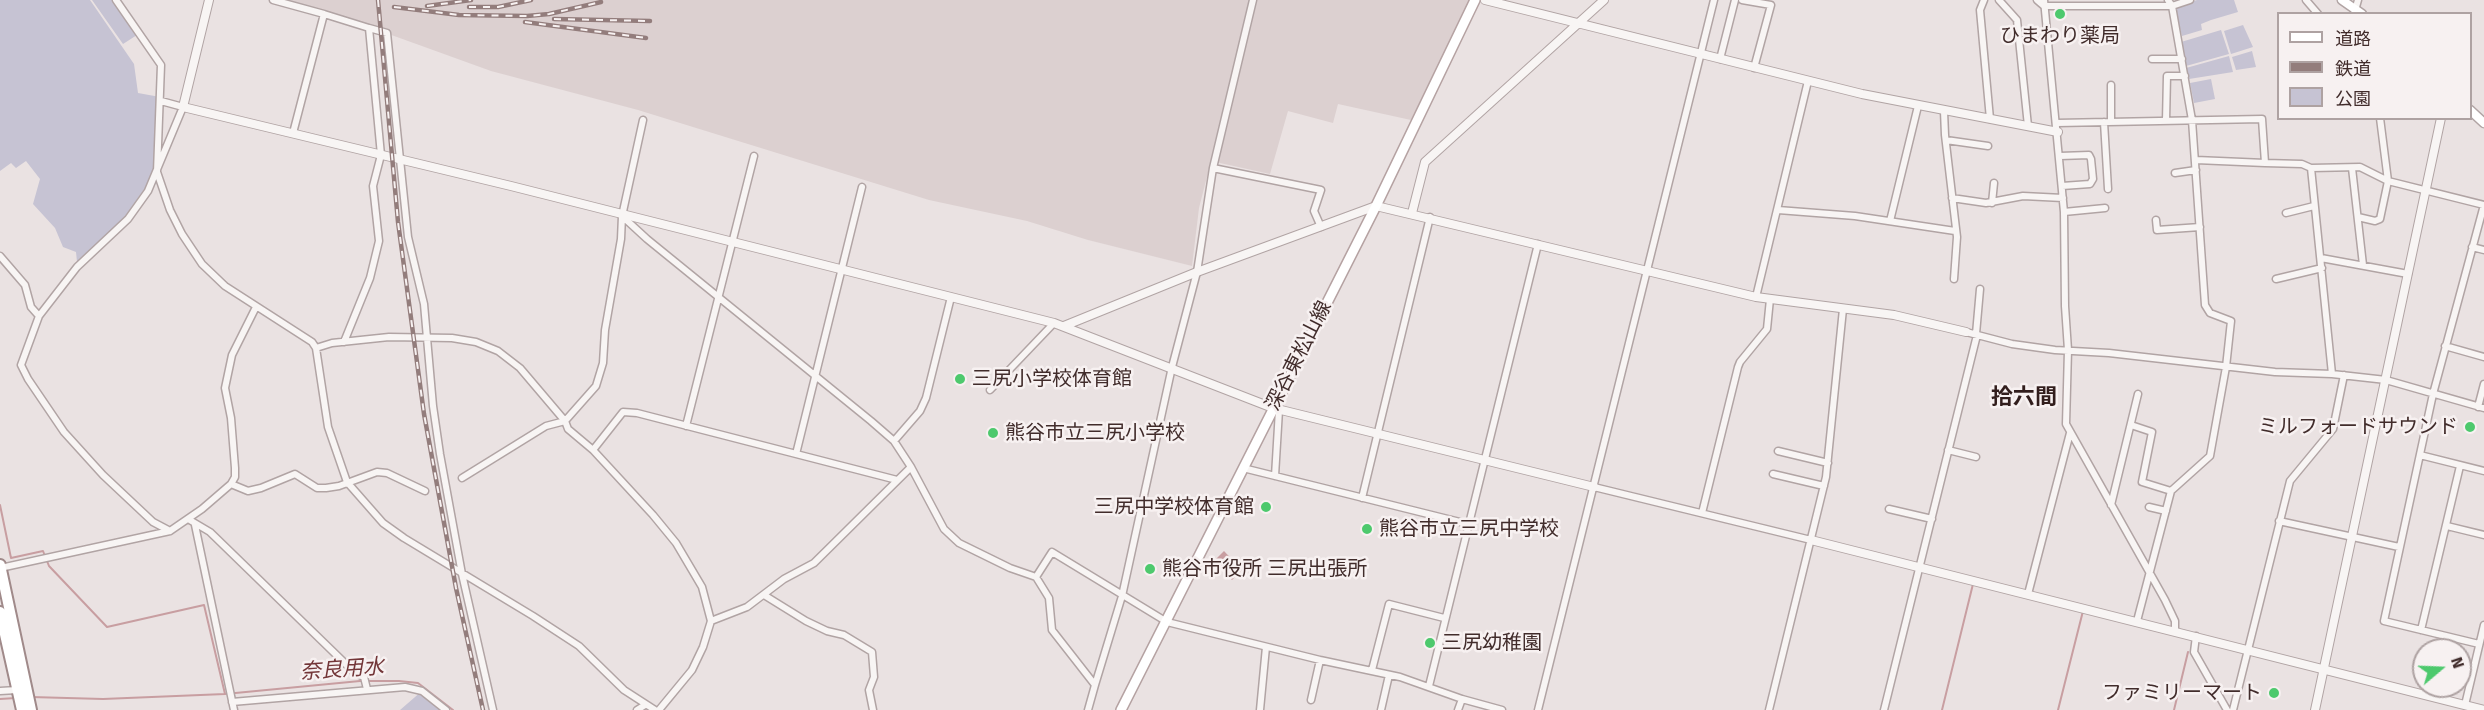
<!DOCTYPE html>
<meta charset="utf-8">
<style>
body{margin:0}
#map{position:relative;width:2484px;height:710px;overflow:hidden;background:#eae2e2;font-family:"Fira Sans","Noto Sans JP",sans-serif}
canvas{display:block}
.legend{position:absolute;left:2277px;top:12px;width:195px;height:108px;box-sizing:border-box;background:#f7f1f1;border:2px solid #aea2a2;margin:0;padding:8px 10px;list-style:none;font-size:18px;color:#412c2b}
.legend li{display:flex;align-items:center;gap:12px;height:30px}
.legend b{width:30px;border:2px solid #aea2a2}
.north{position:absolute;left:2412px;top:638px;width:60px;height:60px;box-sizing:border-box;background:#f7f1f1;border:2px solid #aea2a2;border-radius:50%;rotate:71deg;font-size:16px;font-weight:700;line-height:24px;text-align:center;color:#412c2b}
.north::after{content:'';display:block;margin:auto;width:21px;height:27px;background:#4dc96d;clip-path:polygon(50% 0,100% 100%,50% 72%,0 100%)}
</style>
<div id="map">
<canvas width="2484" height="710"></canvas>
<ul class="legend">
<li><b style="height:8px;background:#fff"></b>道路</li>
<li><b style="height:8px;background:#937d7c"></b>鉄道</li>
<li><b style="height:16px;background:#c6c3d3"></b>公園</li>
</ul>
<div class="north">N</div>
</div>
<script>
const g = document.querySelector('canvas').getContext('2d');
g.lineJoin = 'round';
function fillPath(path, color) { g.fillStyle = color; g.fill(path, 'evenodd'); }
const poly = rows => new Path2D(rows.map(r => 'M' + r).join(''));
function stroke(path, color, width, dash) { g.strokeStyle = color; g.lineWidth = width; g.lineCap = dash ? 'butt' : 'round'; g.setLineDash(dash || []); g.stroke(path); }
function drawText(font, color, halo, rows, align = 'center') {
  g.font = font + ' "Fira Sans","Noto Sans JP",sans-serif'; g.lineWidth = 5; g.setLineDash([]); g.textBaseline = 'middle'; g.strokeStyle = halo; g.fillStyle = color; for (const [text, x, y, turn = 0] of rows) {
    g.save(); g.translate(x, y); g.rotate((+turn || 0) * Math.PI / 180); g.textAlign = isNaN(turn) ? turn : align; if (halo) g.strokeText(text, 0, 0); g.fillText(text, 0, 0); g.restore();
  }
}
const built = poly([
 [282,0,1470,0,1411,120,1338,104,1333,123,1288,111,1270,174,1211,161,1199,208,1192,266,1088,240,1027,221,929,200,638,110,491,71,325,11]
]);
const green = poly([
 [0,0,90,0,134,64,138,93,160,97,157,171,124,218,77,262,76,252,63,247,55,228,33,204,40,179,26,161,16,168,11,163,0,171],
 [92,0,113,0,137,35,123,44],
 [2197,0,2234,0,2238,12,2211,20,2201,24,2202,30,2182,36,2175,9,2177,6],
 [2243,25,2253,47,2231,54,2224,31],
 [2221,30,2229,54,2186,66,2181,42],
 [2252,51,2256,67,2236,70,2232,57],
 [2229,56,2233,72,2189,79,2186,68],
 [2211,79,2215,99,2194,103,2190,83],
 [422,691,446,710,400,710]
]);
const water = poly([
 [1224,551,1242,570,1232,580,1214,561]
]);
const stream = poly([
 [0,505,11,558,43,551,49,566,107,627,204,605,225,694],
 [31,697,103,699,225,694,360,681,399,681,418,683,453,710],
 [0,699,16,698],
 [1942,710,1973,584],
 [2058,710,2083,611],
 [2174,710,2188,652]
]);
const minor = poly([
 [116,0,161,65,157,172,170,210,182,234,202,264,225,286,312,342,316,348,328,427,347,482,383,523,404,538,533,616,579,646,624,690,655,710],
 [273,0,324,14],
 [1742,0,1771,5,1754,68],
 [1984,0,1980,10,1990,119],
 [1999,0,2017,20,2028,126],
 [2037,0,2044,6,2172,6,2190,0],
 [2044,0,2064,212,2065,306,2068,350,2066,424,2165,600,2175,621,2175,631],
 [2306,0,2318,14],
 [2354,14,2358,0],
 [369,28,387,33,408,237,424,304,433,406,440,454,462,574,493,710],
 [1720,59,1735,0],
 [2152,59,2182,59],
 [161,101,183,107,148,191,128,219,77,267,39,316,21,365,28,379,64,432,103,475,153,522,170,531],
 [1944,111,1945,135,1957,237,1954,279],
 [2166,121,2167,76,2185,76],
 [2104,122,2108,189],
 [2111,122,2111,85],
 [2057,123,2262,119,2265,163,2302,164,2311,168,2360,167,2388,181,2484,205],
 [293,133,324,14,369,28,381,155,373,186,379,241,370,278,344,342],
 [1946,140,1988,146],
 [2060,156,2089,155,2091,159,2093,179,2090,184,2062,186],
 [2196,160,2265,163],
 [1213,168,1321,190,1314,211,1321,227],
 [2311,168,2332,374],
 [2352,168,2363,265],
 [2175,173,2196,170],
 [1952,198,1986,203,2023,196,2063,198],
 [1992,203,1994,183],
 [1778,210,1855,216,1955,231],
 [2064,212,2105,208],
 [2286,213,2314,206],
 [622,216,647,239,871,421,894,441,911,467,814,563,784,579,747,607,711,621],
 [2358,217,2375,221,2380,219,2388,181,2380,118],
 [2156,220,2157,230,2200,227],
 [1890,221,1918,106],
 [2472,247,2484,250],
 [0,256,25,285,31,307,39,316],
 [2321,258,2408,274],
 [2276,279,2322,268],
 [1756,297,1808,81],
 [1966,332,2012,344,2055,350,2109,353,2275,372,2332,374,2386,380,2484,408],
 [1976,334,1980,289],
 [2445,346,2484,357],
 [316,348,332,343,389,337,452,338,476,342,498,351,520,368,565,421,568,429,593,450,653,515,676,543,702,587,711,621,703,647,692,670,659,710],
 [990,390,1054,323],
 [2478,407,2484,384],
 [2131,425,2152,432,2142,482,2171,491],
 [686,426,754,156],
 [894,441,920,411,926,398,951,297],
 [593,450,623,412,637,413,897,480],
 [1948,450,1976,457],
 [1778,451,1828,463],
 [796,454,862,187],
 [2420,455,2484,471],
 [911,467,944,529,959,543,1010,568,1036,577,1052,552,1167,622,1320,660,1400,677,1462,699,1502,710],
 [1243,468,1468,524],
 [1773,474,1824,486],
 [1275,476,1279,410],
 [462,478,546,426,565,421,596,386,603,363,605,330,621,239,622,216,643,120],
 [231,484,248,491,261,488,295,474,317,488,326,488,339,486,377,472,387,473,425,491],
 [1594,487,1811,540],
 [1362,498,1430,217],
 [2111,505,2138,394],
 [2149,507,2166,511],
 [1889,509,1932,519],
 [1702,513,1738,367,1740,362,1767,329,1770,299],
 [188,519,210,532,355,673,364,677,367,689],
 [2279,521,2399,547],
 [195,525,234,710],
 [2447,526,2484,535],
 [0,568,170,531,202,509,231,484,235,477,235,468,231,418,225,388,232,355,256,307],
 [1036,577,1049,598,1052,630,1095,685,1088,710],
 [2028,594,2070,433],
 [764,595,806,621,827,631,844,635,872,652,874,677,869,690,873,710],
 [2137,621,2171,491,2210,456,2226,367,2231,321,2210,313,2205,305,2192,120,2172,6,2168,0],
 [2421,630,2460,466],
 [2196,636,2194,652,2227,710],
 [2479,644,2384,621,2433,394,2484,205],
 [1372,670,1389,604,1444,618],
 [1095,685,1122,596,1172,367,1197,272,1213,168,1253,0],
 [1429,686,1538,244],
 [0,691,17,690],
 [1311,700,1320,660],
 [232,702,405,687,422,691,446,710],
 [2465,705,2484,625],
 [637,710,645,705],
 [1260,710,1266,647],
 [1381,710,1389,675],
 [1458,710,1462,699],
 [1538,710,1714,0],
 [1769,710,1826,477,1843,309],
 [1884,710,1977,335],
 [2233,710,2290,481,2333,429,2344,375]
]);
const tertiary = poly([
 [209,0,183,107,511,186,1054,323,1273,408,1594,487],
 [1485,0,1862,94,2058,132],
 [1412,213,1425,162,1604,0],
 [1064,326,1197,272,1376,206,1756,297,1894,315,1966,332],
 [1811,540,2484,710],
 [2315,710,2441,118]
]);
const secondary = poly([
 [2342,0,2362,14],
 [2470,110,2484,123]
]);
const primary = poly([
 [1121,710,1376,206,1475,0]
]);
const trunk = poly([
 [0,565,31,710],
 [0,612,22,710]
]);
const rail = poly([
 [378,0,398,222,424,414,456,588,483,710],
 [427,6,471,0],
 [394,7,459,15,527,16,549,14,601,2],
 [469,7,498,7,531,0],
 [554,19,650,21],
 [525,22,646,38]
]);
const markers = [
 [2060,14,6,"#4dc96d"],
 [960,379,6,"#4dc96d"],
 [2470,427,6,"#4dc96d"],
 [993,433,6,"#4dc96d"],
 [1266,507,6,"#4dc96d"],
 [1367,529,6,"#4dc96d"],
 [1150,569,6,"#4dc96d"],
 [1430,643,6,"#4dc96d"],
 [2274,693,6,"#4dc96d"]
];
const poiNames = [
 ["ひまわり薬局",2060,36,"center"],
 ["三尻小学校体育館",972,379],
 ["ミルフォードサウンド",2458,427,"right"],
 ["熊谷市立三尻小学校",1005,433],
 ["三尻中学校体育館",1254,507,"right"],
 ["熊谷市立三尻中学校",1379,529],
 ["熊谷市役所 三尻出張所",1162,569],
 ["三尻幼稚園",1442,643],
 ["ファミリーマート",2262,693,"right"]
];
const streetNames = [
 ["深谷東松山線",1299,356,-63]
];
const waterNames = [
 ["奈良用水",342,670,-4]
];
const quarterNames = [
 ["拾六間",2024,398]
];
fillPath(built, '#dcd0d0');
fillPath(green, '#c6c3d3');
fillPath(water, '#c89ea1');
stroke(stream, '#c89ea1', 2);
stroke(minor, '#b1a4a4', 9);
stroke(tertiary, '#b1a4a4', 10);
stroke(secondary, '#b1a4a4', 11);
stroke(primary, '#b5a2a2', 12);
stroke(trunk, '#a08a8a', 14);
stroke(minor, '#f8f5f4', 6);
stroke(tertiary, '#f8f5f4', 8);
stroke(secondary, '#fff', 8);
stroke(primary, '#fff', 9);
stroke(trunk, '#fff', 10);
stroke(rail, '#937d7c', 4.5);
stroke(rail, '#f7f1f1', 2, [7]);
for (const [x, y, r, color] of markers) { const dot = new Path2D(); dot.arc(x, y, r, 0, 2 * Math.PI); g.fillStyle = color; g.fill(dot); stroke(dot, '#f7f1f1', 2); }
drawText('20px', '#412c2b', '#f7f1f1', poiNames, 'left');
drawText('20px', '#412c2b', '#f7f1f1', streetNames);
drawText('italic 21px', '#733638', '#f7f1f1', waterNames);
drawText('bold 22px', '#321e1d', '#f7f1f1', quarterNames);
</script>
